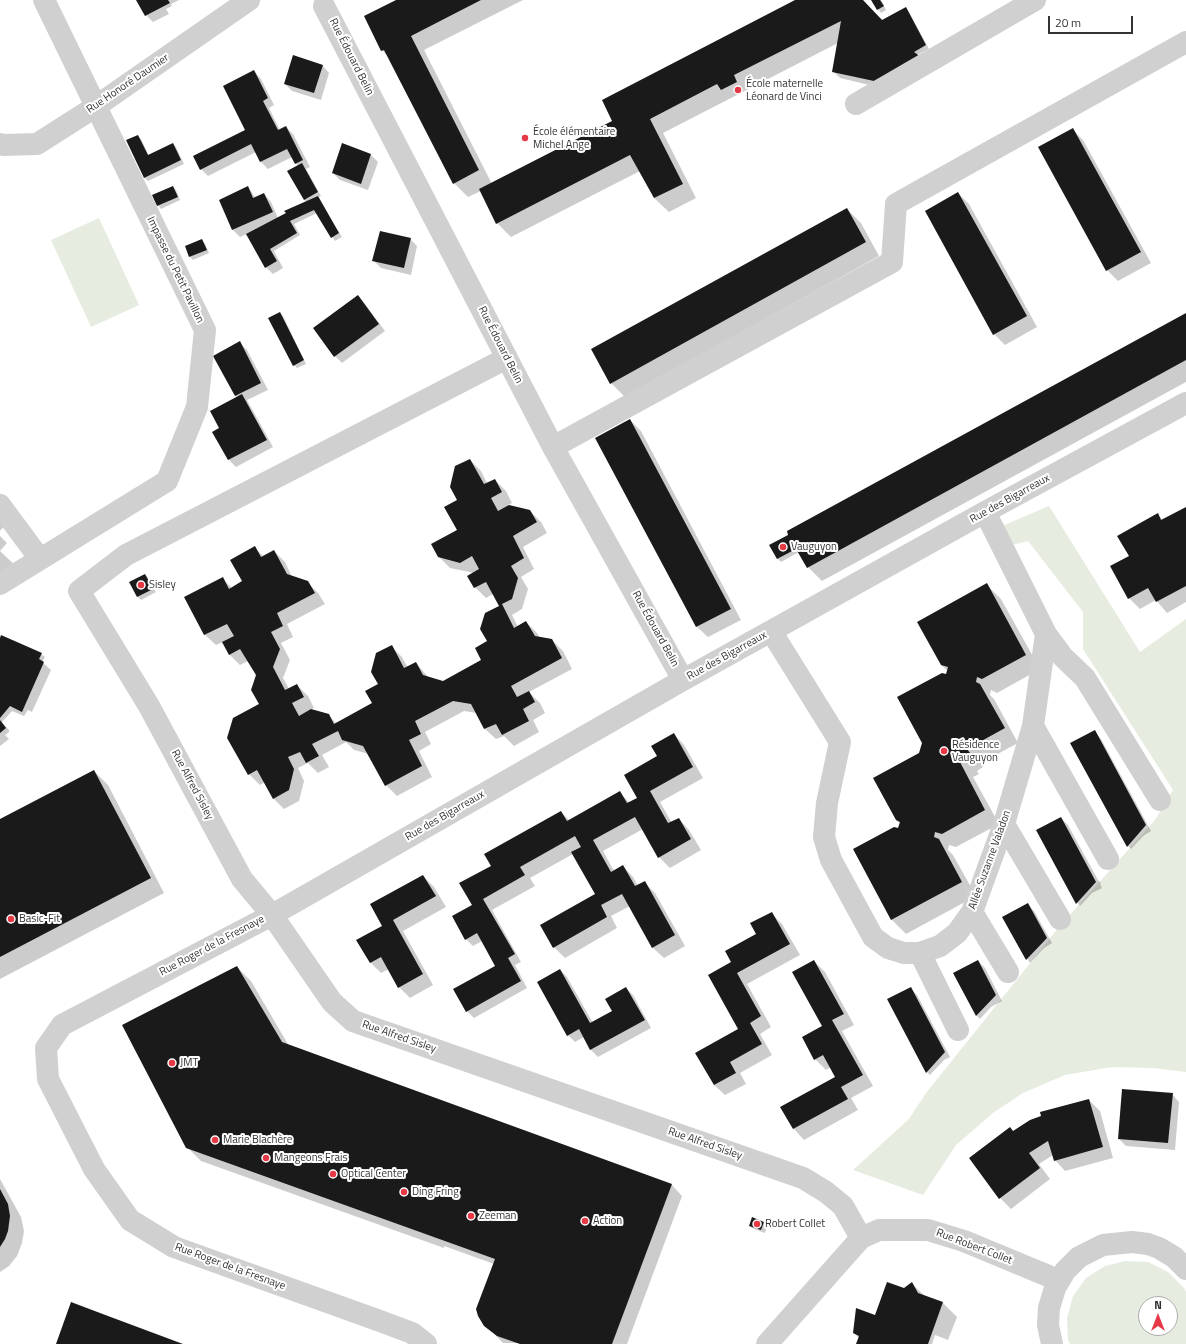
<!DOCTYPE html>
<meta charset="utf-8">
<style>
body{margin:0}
#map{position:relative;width:1186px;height:1344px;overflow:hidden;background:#fff;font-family:"Titillium Web",sans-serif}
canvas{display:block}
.north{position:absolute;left:1138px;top:1296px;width:40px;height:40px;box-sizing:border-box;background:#fff;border:1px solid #adadad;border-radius:50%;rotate:0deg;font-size:11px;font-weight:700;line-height:16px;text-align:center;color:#333}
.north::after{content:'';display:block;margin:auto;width:14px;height:18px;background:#e63946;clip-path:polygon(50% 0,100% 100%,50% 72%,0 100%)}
.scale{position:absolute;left:1048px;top:16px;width:85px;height:18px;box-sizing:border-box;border:2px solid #333;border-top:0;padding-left:5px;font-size:12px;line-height:14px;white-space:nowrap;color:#333;-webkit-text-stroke:3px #fff;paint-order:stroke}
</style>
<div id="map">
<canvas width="1186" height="1344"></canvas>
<div class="north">N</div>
<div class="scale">20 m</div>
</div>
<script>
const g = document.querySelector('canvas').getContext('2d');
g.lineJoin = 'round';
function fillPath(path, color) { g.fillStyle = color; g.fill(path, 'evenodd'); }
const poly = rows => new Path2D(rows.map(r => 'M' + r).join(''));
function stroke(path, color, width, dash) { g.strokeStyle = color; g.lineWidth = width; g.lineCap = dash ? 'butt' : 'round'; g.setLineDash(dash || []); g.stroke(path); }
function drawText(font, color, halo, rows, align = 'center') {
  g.font = font + ' "Titillium Web",sans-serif'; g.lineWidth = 4; g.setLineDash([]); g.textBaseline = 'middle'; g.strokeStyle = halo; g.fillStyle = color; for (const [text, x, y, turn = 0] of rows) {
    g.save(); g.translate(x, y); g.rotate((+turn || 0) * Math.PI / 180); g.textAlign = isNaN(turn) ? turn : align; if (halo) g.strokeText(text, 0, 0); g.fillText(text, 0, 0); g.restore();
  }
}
const green = poly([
 [99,218,139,305,91,327,51,240],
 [1049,506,1140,652,1186,619,1186,1072,1154,1068,1112,1067,1065,1075,1023,1093,993,1113,956,1145,923,1195,853,1170,909,1119,926,1093,1059,927,1155,820,1173,790,1083,649,1083,612,1028,541,1012,545,1002,526],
 [1125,1261,1148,1262,1168,1272,1184,1288,1186,1292,1186,1344,1070,1344,1068,1340,1067,1318,1073,1296,1086,1278,1105,1266],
 [1146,1304,1170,1304,1170,1328,1146,1328]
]);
const shadow = poly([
 [138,0,179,0,171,4,172,6,166,9,169,14,153,22,146,15],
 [398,0,523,0,424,50,492,184,613,121,797,0,862,0,883,21,906,8,909,12,929,49,917,55,882,88,840,78,833,71,838,43,663,133,696,198,669,212,654,198,640,171,511,237,497,223,481,191,468,197,454,183,389,58,382,50],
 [872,0,881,0,886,10,881,13],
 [322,65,329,73,321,100,292,91,285,84],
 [254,71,261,79,274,105,269,108,280,130,286,127,293,134,310,167,306,169,321,196,318,197,342,237,335,241,317,213,294,224,300,235,274,251,283,268,273,274,266,267,247,234,240,237,233,230,220,200,248,187,251,191,255,198,264,194,271,202,278,218,307,202,304,200,298,166,292,157,268,169,261,162,256,152,208,176,201,169,246,130],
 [1072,129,1083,140,1151,263,1118,281,1107,270],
 [138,136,141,139,149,156,173,144,176,147,184,164,148,181,145,178,127,141],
 [342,145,371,155,378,162,368,190,340,180,333,173],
 [172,187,176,190,180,200,161,209,158,205],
 [958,193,969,204,1037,327,1005,345,994,334],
 [847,209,861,223,879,256,625,397,611,383],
 [410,239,417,246,411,275,381,268,374,261],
 [202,240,205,244,209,253,193,260,190,257,186,247],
 [358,297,365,304,385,331,342,363,335,356],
 [280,313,283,316,306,364,297,368,294,365],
 [1186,314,1186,382,822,581,808,567,799,552,781,562,778,559,771,545],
 [240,343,247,350,268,390,247,400,273,447,236,467,229,460,218,440,223,433,237,398,215,356],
 [630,420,641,431,741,620,708,637,697,627,596,438],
 [470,460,481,471,487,483,495,480,506,491,512,503,508,505,530,511,541,522,547,533,523,547,534,569,521,577,528,589,522,609,512,615,518,627,526,622,537,633,540,638,552,640,563,651,572,669,529,692,540,703,545,713,533,720,539,732,514,746,504,736,496,739,485,729,477,713,464,711,425,732,431,744,419,751,432,777,397,796,386,785,369,754,354,750,346,742,322,755,329,767,318,773,308,763,298,768,304,781,299,801,284,809,273,798,265,782,260,785,249,774,260,704,257,675,248,661,240,665,229,654,223,642,216,645,205,635,185,598,222,578,232,588,243,581,255,548,264,557,274,551,285,562,292,577,307,582,318,593,325,604,287,624,293,637,281,643,290,660,283,678,289,689,297,685,308,696,314,708,310,710,328,715,336,723,373,703,391,646,402,657,408,668,416,663,429,678,443,682,483,661,500,606,493,594,486,598,475,587,474,573,450,568,439,557,458,530,458,500],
 [1186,508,1186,602,1167,613,1156,600,1140,609,1129,598,1130,556,1157,514,1163,520],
 [0,518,6,524,0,531],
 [0,536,7,543,0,551,18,568,0,589],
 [145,575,148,578,156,592,141,600,138,597,130,582],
 [987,585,1001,599,1040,669,997,693,991,690,990,695,994,699,1018,743,981,763,983,767,977,771,979,774,973,777,999,824,956,847,949,845,948,850,953,855,976,896,906,934,892,920,854,850,899,829,901,824,896,820,948,671,941,665],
 [0,640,41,654,45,657,42,662,51,670,32,712,28,710,24,716,12,711,2,722,9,730,9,732,5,735,9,739,0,746],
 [1094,731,1101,739,1151,831,1143,836,1131,849,1128,846],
 [674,734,684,745,703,778,660,802,672,823,679,819,689,830,701,850,670,868,659,857,643,829,603,851,614,871,623,866,633,877,638,886,644,882,655,893,685,946,664,958,653,948,630,906,611,916,617,928,565,958,554,947,596,894,573,854,530,878,535,886,492,910,521,962,515,965,527,988,474,1018,467,1011,496,966,482,941,473,946,466,939,473,905,492,866,561,812,570,821,620,793,630,803,638,798,658,757],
 [94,771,108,785,164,893,0,979,0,820],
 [1061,818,1068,825,1098,880,1101,883,1100,884,1102,888,1092,893,1080,906,1071,893],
 [423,876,434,887,446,907,403,931,433,985,410,998,399,987,389,969,381,973,371,963,358,940,383,926],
 [1027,904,1034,911,1052,943,1044,948,1030,963,1021,949],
 [771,913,782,924,800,955,747,984,771,1027,760,1034,772,1055,740,1073,746,1084,725,1095,714,1085,740,1029,732,963,757,934],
 [814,961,825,972,854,1025,842,1031,873,1086,851,1098,858,1110,804,1140,794,1129,782,1108,836,1077,831,1067,826,1070,815,1059,823,1026],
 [978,961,985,968,1002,1001,991,1007,980,1019,977,1016,955,974],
 [237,967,251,981,289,1046,672,1185,682,1196,627,1344,503,1343,482,1321,494,1264,444,1246,444,1248,201,1161,187,1147],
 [560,970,567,977,593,1023,613,1012,626,988,633,995,651,1028,598,1057,591,1050,584,1037,575,1042,568,1035],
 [910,988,917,995,950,1057,944,1060,930,1075,927,1072,889,1000],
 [1172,1094,1179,1102,1175,1150,1126,1146,1119,1139],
 [1089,1100,1100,1111,1113,1158,1065,1171,1055,1160,1053,1155,1039,1164,1050,1179,1011,1209,1000,1198,1013,1132],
 [0,1179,21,1217,24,1231,22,1243,17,1256,9,1266,0,1272],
 [764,1222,767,1226,765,1233,754,1229,750,1226],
 [912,1284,926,1297,943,1303,957,1317,948,1340,935,1335,932,1344,857,1344,859,1338,854,1333,875,1316,904,1289]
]);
const building = poly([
 [136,0,168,0,170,3,145,16],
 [396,0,481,0,411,36,479,170,453,184,384,50,381,51,364,16],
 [795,0,863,0,882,20,906,7,926,45,914,52,921,57,874,81,832,72,841,21,734,75,737,82,721,90,717,84,650,119,683,184,654,198,630,155,496,224,479,189,612,121,602,100],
 [871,0,880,0,884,6,877,10],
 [293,55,323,65,314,93,284,84],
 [254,70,268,98,263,101,278,130,286,126,303,160,295,164,287,149,260,162,251,144,200,170,193,156,245,130,223,86],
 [1073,128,1141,252,1106,271,1038,147],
 [138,135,148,155,173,143,181,160,144,178,126,140],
 [342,143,371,154,361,184,332,173],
 [302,163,318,192,304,200,287,171],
 [173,186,178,197,157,206,152,195],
 [248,186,253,198,264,193,273,212,232,230,219,200],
 [958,192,1027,316,993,335,925,211],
 [318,196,339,233,331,238,314,210,290,221,297,233,270,249,277,261,265,268,246,234,286,213,284,211],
 [847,208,866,242,610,384,591,349],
 [380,231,411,238,404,268,372,261],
 [202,239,207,250,189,257,185,246],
 [358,295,379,324,334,357,313,328],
 [280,312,304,360,293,366,268,318],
 [1186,313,1186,360,807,568,796,549,777,559,769,545,788,535,787,531],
 [240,341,261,383,235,396,213,356],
 [242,394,267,440,228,460,212,432,219,428,210,411],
 [630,419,731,609,696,627,595,438],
 [470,459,484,484,495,479,502,492,491,498,498,511,509,505,530,510,537,522,513,536,524,558,511,566,518,578,512,599,502,604,514,628,526,621,535,636,552,639,562,658,511,686,517,697,529,691,535,702,523,709,529,721,502,735,496,724,484,729,471,704,453,701,415,721,421,734,409,740,422,766,385,786,363,746,342,740,338,731,312,744,319,756,306,763,300,752,288,757,294,769,289,790,273,799,257,770,248,775,227,738,233,718,259,704,251,690,256,675,240,649,229,655,222,642,234,636,227,624,204,635,184,597,223,577,229,589,242,581,230,560,255,546,261,557,274,550,287,574,308,581,315,593,277,613,283,626,271,632,280,649,273,667,285,690,297,684,304,697,292,703,299,716,311,709,329,714,334,724,372,703,365,691,378,684,371,672,376,653,392,645,404,668,416,662,423,675,443,681,481,660,475,648,487,641,480,629,485,613,499,606,486,582,474,588,467,576,479,569,472,556,460,563,438,557,431,544,457,530,444,507,457,500,450,487,455,466],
 [1186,507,1186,586,1156,602,1148,588,1128,599,1110,566,1129,556,1117,536,1158,513,1161,520],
 [145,574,153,589,137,597,129,582],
 [987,583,1026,655,982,679,977,677,976,682,980,684,1005,728,967,749,970,753,964,756,965,760,960,762,985,810,942,834,935,832,934,837,939,839,962,882,891,920,853,849,894,827,898,828,900,822,896,820,873,778,919,753,922,743,897,697,942,673,946,674,948,667,941,665,917,622],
 [1,635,42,653,39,659,44,662,22,712,10,706,0,718,0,638],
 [0,720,6,728,0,733],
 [1095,730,1146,825,1127,847,1070,743],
 [674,733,693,767,650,791,668,823,679,818,691,839,658,858,635,817,593,840,611,872,623,865,635,886,645,881,675,935,652,948,622,894,601,905,607,917,553,948,540,925,595,894,571,852,581,847,575,836,520,867,525,875,483,899,515,954,508,958,521,981,466,1012,453,989,495,966,477,933,465,940,452,916,472,905,459,883,491,866,484,854,561,811,567,821,620,791,627,803,637,798,624,775,657,756,651,746],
 [94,770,151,878,0,957,0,819],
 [1061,817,1096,882,1076,904,1036,830],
 [423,875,436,896,393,920,423,974,398,988,381,957,370,963,356,940,382,926,370,904],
 [1028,903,1047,938,1026,960,1002,917],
 [772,912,790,944,737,973,761,1016,750,1023,762,1044,730,1062,736,1073,714,1085,695,1053,738,1029,708,975,731,962,725,951,756,934,750,923],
 [814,960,844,1014,832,1020,863,1075,841,1087,848,1099,793,1129,780,1107,835,1077,823,1055,814,1060,802,1037,822,1026,792,972],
 [978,960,996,995,976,1016,953,973],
 [237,966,282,1042,672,1184,612,1344,520,1344,497,1336,484,1326,478,1316,476,1309,495,1259,186,1148,122,1025],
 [560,969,590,1023,612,1011,605,999,626,987,645,1020,590,1050,579,1029,567,1036,537,982],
 [911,987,945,1052,926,1073,887,999],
 [1122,1089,1173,1093,1168,1143,1118,1139],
 [1089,1099,1103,1147,1054,1161,1048,1141,1029,1153,1040,1168,999,1199,969,1158,1010,1127,1013,1131,1030,1120,1041,1116,1040,1112],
 [0,1189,8,1204,10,1216,8,1231,5,1239,0,1247],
 [752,1217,764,1222,761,1230,749,1226],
 [887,1282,904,1288,912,1282,918,1293,943,1302,928,1344,856,1344,859,1336,853,1333,856,1308,875,1315],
 [71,1302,108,1316,183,1344,56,1344]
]);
const minor = poly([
 [324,6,553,447,683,680],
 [856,104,1035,0],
 [0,144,3,145,37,144,95,107,249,0],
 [507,358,126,555,79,591,149,706,242,879,272,915,332,1002,353,1021,803,1178,826,1192,843,1206,861,1238],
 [553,447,892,262,896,204,1186,42],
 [0,505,40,559],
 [0,584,167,481,197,407,205,330,44,0],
 [771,631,840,742,827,803,824,837,831,860,873,937,888,948,904,953,920,953,940,946,957,933,972,912,1004,824,1033,726,1046,634,985,512],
 [1046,634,1063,657,1085,678,1160,800],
 [1033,726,1108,859],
 [1004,824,1060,919],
 [972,912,1008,972],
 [920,953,958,1030],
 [426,1344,412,1333,380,1321,174,1247,130,1220,94,1169,48,1079,46,1048,62,1025,272,915,683,680,985,512,1186,403],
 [767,1344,861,1238,879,1230,928,1230,964,1241,1058,1280],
 [1052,1344,1048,1325,1049,1308,1055,1288,1065,1271,1079,1257,1103,1245,1132,1242,1148,1244,1159,1248,1174,1257,1186,1269]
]);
const markers = [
 [738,90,4,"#e63946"],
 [525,138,4,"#e63946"],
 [783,547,4,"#e63946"],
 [141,585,4,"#e63946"],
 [944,751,4,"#e63946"],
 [11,919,4,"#e63946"],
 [172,1063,4,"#e63946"],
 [215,1140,4,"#e63946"],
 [266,1158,4,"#e63946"],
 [333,1174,4,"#e63946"],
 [404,1192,4,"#e63946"],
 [471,1216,4,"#e63946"],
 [585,1221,4,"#e63946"],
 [757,1224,4,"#e63946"]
];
const streetNames = [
 ["Rue Édouard Belin",351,57,63],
 ["Rue Honoré Daumier",128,84,-34],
 ["Impasse du Petit Pavillon",175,270,64],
 ["Rue Édouard Belin",500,345,63],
 ["Rue des Bigarreaux",1010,499,-29],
 ["Rue Édouard Belin",655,629,61],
 ["Rue des Bigarreaux",727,656,-29],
 ["Rue Alfred Sisley",192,785,62],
 ["Rue des Bigarreaux",445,816,-30],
 ["Allée Suzanne Valadon",990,860,-70],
 ["Rue Roger de la Fresnaye",212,946,-28],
 ["Rue Alfred Sisley",399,1037,19],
 ["Rue Alfred Sisley",705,1144,19],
 ["Rue Robert Collet",974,1247,21],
 ["Rue Roger de la Fresnaye",230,1267,20]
];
const poiNames = [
 ["École maternelle",746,84],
 ["Léonard de Vinci",746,97],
 ["École élémentaire",533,132],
 ["Michel Ange",533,145],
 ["Vauguyon",791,547],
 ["Sisley",149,585],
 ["Résidence",952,745],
 ["Vauguyon",952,758],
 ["Basic-Fit",19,919],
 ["JMT",180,1063],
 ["Marie Blachère",223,1140],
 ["Mangeons Frais",274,1158],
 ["Optical Center",341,1174],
 ["Ding Fring",412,1192],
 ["Zeeman",479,1216],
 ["Action",593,1221],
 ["Robert Collet",765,1224]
];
fillPath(green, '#e6ecdf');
fillPath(shadow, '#0003');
fillPath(building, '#1a1a1a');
stroke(minor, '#d0d0d0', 22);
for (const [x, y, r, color] of markers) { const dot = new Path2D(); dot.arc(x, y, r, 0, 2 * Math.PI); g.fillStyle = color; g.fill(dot); stroke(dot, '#fff', 1.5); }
drawText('11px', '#333', '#fff', streetNames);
drawText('11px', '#333', '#fff', poiNames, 'left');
</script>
